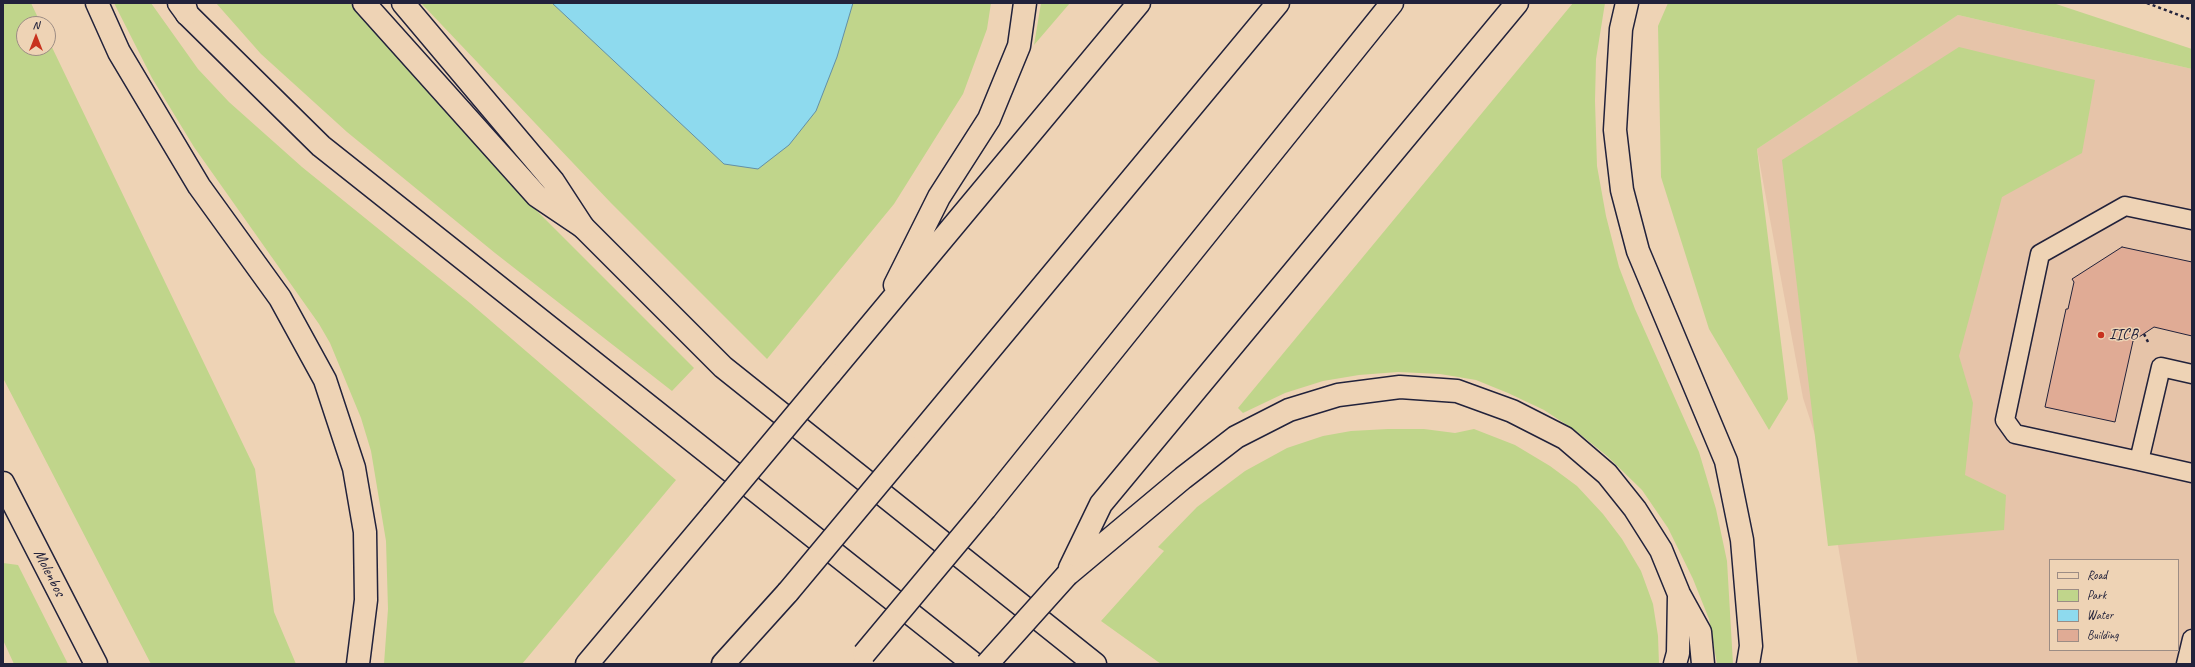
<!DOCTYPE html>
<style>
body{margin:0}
#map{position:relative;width:2195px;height:667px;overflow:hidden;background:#eed3b5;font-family:Caveat,sans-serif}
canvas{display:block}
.frame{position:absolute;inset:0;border:4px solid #22223b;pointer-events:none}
.legend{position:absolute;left:2049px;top:559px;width:130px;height:92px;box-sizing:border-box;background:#eed3b5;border:1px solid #9c8c84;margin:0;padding:5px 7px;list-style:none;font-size:12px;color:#22223b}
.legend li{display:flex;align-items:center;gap:8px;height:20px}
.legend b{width:20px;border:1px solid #9c8c84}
.north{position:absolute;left:16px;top:16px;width:40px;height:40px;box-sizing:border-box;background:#eed3b5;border:1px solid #9c8c84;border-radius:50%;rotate:0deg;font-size:11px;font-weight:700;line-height:16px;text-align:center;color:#22223b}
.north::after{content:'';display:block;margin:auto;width:14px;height:18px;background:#c8321e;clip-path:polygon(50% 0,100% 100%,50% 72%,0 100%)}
</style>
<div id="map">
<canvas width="2195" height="667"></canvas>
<div class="frame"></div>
<ul class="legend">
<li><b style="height:5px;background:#eed3b5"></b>Road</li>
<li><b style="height:11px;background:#c0d58b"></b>Park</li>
<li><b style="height:11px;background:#8edaee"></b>Water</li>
<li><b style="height:11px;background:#e0ab95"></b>Building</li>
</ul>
<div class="north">N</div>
</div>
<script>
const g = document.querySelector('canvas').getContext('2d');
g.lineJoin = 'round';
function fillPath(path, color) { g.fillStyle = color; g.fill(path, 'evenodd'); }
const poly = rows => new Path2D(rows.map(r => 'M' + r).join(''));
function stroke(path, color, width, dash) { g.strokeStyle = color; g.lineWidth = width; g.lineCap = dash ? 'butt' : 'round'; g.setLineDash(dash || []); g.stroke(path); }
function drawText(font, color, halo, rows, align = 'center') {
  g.font = font + ' Caveat,sans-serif'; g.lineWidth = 3; g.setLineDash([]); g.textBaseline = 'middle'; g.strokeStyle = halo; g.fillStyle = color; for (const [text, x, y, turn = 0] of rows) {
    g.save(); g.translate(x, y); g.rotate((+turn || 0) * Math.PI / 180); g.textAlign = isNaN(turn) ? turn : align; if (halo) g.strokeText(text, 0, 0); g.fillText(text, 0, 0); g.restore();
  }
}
const built = poly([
 [1958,15,2192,69,2192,664,1858,664,1824,462,1803,398,1757,149],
 [2050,560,2178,560,2178,650,2050,650]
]);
const green = poly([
 [3,3,31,3,41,24,24,24,24,48,48,48,48,39,255,469,274,612,296,664,151,664,3,378],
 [114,3,151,3,198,69,229,102,302,167,470,303,676,480,522,664,384,664,388,609,386,541,371,451,361,418,330,343,319,324,194,147,152,78],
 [216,3,350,3,510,184,694,368,672,391,495,253,347,132,261,54],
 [421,3,991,3,987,29,963,94,894,204,767,359,611,203],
 [1041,3,1070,3,1034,45],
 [1573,3,1605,3,1596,59,1595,101,1597,166,1606,216,1619,267,1635,309,1699,452,1716,509,1727,561,1733,664,1717,664,1709,619,1693,579,1668,528,1642,490,1607,456,1576,431,1544,410,1508,393,1476,380,1440,374,1398,372,1359,375,1323,381,1285,393,1243,413,1238,408],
 [1668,3,2053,3,2192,49,2192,69,1958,15,1757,149,1788,399,1769,430,1709,329,1661,177,1658,26],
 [1959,47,2095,80,2082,153,2002,197,1959,356,1973,403,1965,475,2006,495,2004,530,1828,546,1782,160],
 [1388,429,1424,429,1455,433,1474,429,1515,445,1550,466,1577,486,1603,514,1622,539,1641,571,1653,604,1658,636,1659,664,1161,664,1101,621,1164,551,1158,547,1197,507,1245,471,1287,448,1323,436,1351,431],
 [3,563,18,565,68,664,14,664,3,640]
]);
const water = poly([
 [552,3,853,3,837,57,816,111,789,145,758,169,724,164,552,3]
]);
const building = poly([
 [2122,247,2192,262,2192,336,2154,327,2133,341,2115,422,2045,407,2066,309,2068,309,2074,282,2072,279,2122,247]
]);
const path = poly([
 [2147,3,2192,20],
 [2144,334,2149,344]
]);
const service = poly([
 [2192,220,2125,206,2040,254,2005,420,2015,434,2139,461,2161,367,2192,374],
 [2139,461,2192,473],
 [2186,664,2192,639]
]);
const minor = poly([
 [3,483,96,664]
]);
const trunk = poly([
 [179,3,187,14,321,146,974,664],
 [364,3,537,196,583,227,723,367,1095,664]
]);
const motorway = poly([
 [97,3,119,52,199,186,280,298,325,380,354,468,365,532,366,600,358,664],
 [184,3,187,14],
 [403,3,553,181,583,227],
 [1627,3,1621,29,1615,130,1622,190,1638,251,1726,461,1742,540,1751,646,1748,664],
 [895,285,939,197,989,119,1019,46,1025,3],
 [830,374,1139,3],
 [909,447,1278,3],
 [985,509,1392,3],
 [1070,568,1101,504,1517,3],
 [1067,575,1183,478,1236,437,1289,410,1338,395,1400,387,1457,391,1512,411,1565,438,1607,474,1635,509,1661,550,1679,594,1700,632,1703,664],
 [587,664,713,514],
 [723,664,788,592],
 [1675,664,1678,653,1679,596]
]);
const motorwayBridge = poly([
 [713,514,830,374],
 [788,592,909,447],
 [864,654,985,509],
 [987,664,1067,575]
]);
const markers = [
 [2101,335,4,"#c8321e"]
];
const poiNames = [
 ["IICB",2109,335]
];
const streetNames = [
 ["Molenbos",49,573,63]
];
fillPath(built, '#e6c4a9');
fillPath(green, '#c0d58b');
fillPath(water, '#8edaee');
stroke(water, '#6390a6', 1);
fillPath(building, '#e0ab95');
stroke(building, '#22223b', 1);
stroke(service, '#22223b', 21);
stroke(minor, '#22223b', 25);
stroke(trunk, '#22223b', 25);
stroke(motorway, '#22223b', 25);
stroke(path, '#22223b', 2.5, [3, 3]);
stroke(service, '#eed3b5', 18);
stroke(minor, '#eed3b5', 22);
stroke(trunk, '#eed3b5', 22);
stroke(motorway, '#eed3b5', 22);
stroke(motorwayBridge, '#22223b', 25, []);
stroke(motorwayBridge, '#eed3b5', 22);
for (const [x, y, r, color] of markers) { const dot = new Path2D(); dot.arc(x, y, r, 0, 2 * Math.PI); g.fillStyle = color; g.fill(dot); stroke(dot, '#eed3b5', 1.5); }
drawText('16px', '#22223b', '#eed3b5', poiNames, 'left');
drawText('16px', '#22223b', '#eed3b5', streetNames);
</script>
